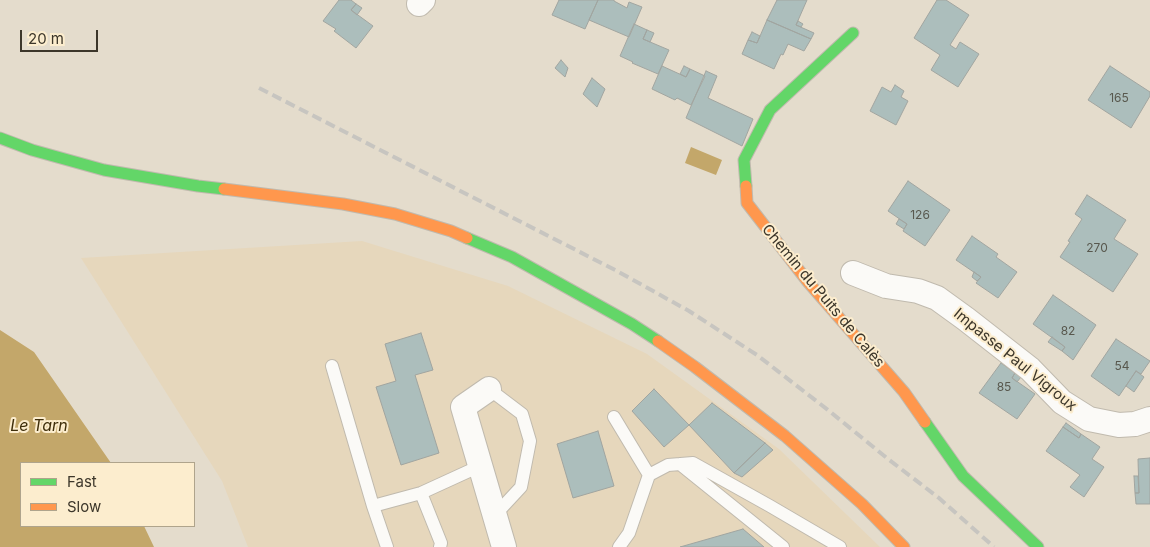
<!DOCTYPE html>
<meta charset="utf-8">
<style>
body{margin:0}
#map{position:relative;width:1150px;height:547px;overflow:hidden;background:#e4dccc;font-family:Inter,sans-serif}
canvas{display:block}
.legend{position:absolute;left:20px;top:462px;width:175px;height:65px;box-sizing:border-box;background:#fcedce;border:1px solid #afa48c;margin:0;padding:6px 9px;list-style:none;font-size:15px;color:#3c362a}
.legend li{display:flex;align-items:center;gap:10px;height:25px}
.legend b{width:25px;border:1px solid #afa48c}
.scale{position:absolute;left:20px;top:30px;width:78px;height:22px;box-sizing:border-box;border:2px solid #3c362a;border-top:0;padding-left:6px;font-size:15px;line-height:18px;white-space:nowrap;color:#3c362a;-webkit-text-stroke:4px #fcedce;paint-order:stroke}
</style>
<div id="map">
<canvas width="1150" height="547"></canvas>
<ul class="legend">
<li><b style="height:6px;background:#63d668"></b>Fast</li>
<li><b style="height:6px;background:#ff974d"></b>Slow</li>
</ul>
<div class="scale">20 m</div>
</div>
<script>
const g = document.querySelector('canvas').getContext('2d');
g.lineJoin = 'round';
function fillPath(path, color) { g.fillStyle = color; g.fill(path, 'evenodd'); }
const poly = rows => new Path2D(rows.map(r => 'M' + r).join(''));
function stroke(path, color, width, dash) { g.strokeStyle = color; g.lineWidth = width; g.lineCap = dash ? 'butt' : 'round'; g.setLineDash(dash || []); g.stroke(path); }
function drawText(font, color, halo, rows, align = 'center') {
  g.font = font + ' Inter,sans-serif'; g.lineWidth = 4; g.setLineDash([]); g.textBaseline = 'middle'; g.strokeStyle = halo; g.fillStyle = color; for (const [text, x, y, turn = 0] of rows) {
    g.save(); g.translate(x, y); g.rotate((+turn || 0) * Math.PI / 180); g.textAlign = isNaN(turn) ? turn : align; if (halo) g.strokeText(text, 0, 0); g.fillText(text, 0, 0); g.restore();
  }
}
const built = poly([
 [362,241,508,286,647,354,779,449,880,547,248,547,222,481,81,258]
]);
const water = poly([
 [691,147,722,160,716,175,685,163],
 [0,330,34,352,111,463,21,463,21,526,144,526,154,547,0,547]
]);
const building = poly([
 [339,0,351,0,356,4,351,10,373,26,356,48,334,31,336,29,323,21,339,0],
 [559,0,598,0,585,29,552,15,559,0],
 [598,0,614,0,614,1,627,8,629,2,642,7,629,37,589,20,598,0],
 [777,0,807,0,796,25,814,33,811,39,767,20,777,0],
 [937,0,946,0,969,15,950,45,956,49,960,42,979,54,958,87,931,70,940,55,914,38,937,0],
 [356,4,362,8,357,15,351,10,356,4],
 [767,20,811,39,804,51,788,44,783,55,781,54,774,69,742,54,748,40,757,43,767,20],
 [798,21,803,24,801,27,796,25,798,21],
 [634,24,647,30,643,39,669,50,658,74,632,63,633,62,620,56,634,24],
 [647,30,654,33,650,42,643,39,647,30],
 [752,32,760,36,757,43,748,40,752,32],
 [561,60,568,68,565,77,555,68,561,60],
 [662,66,686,77,690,69,705,76,691,105,677,98,675,100,652,89,662,66],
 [684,66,690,69,686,77,680,74,684,66],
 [1110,66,1150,92,1150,96,1131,128,1088,100,1110,66],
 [706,71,717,76,708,98,753,119,742,146,686,118,706,71],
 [592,78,605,89,597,107,583,94,592,78],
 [895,85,904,91,901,97,908,101,896,125,870,111,882,87,891,92,895,85],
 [908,181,950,210,925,246,903,231,907,224,888,211,908,181],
 [1087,195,1126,220,1114,239,1138,254,1113,292,1060,257,1070,242,1068,241,1082,219,1075,214,1087,195],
 [899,219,907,224,904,229,896,224,899,219],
 [972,236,998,254,996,257,1017,272,998,298,976,283,981,277,956,260,972,236],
 [974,272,981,277,977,281,972,277,974,272],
 [1053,295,1096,325,1073,360,1062,351,1065,347,1033,324,1053,295],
 [421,333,433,370,415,375,439,453,401,465,376,387,396,381,385,344,421,333],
 [1052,337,1065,347,1062,351,1048,342,1052,337],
 [1116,339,1150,361,1141,374,1136,371,1119,396,1091,376,1116,339],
 [1001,363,1015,373,1012,378,1035,394,1017,419,979,393,1001,363],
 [1136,371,1144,377,1134,392,1126,386,1136,371],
 [1015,373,1021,377,1017,382,1012,378,1015,373],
 [654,389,689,425,664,447,632,411,654,389],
 [712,403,765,443,734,473,689,425,712,403],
 [1066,423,1081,434,1079,438,1063,427,1066,423],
 [1063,427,1079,438,1081,434,1100,447,1092,459,1104,467,1084,497,1070,487,1080,475,1046,451,1063,427],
 [598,431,614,486,573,498,557,444,598,431],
 [765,443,773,450,742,477,734,473,765,443],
 [1150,458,1150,504,1136,504,1135,493,1139,493,1138,459,1150,458],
 [1134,476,1138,476,1139,493,1135,493,1134,476],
 [743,529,764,547,680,547,743,529]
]);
const lane = poly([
 [332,366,373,506,387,547],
 [489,389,522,414,530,441,521,487,495,515],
 [614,417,649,475],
 [680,464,783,547],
 [421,493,441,543,440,547],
 [373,506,421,493,480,466],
 [619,547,629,533,649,475,668,465,693,463,770,506,840,547]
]);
const street = poly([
 [419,4,423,0],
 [853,273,886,286,918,291,937,298,966,319,1030,369,1062,402,1089,419,1119,425,1135,424,1150,419],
 [489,389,463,407,504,547]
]);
const fast = poly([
 [0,138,32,150,104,170,198,186,224,189],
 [746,186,744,160,770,110,853,33],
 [467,238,512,257,632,324,658,341],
 [925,422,963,476,1038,547]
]);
const slow = poly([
 [746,186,747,203,808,282,904,392,925,422],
 [224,189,343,204,395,214,451,231,467,238],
 [658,341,695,367,785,436,862,504,904,547]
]);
const rail = poly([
 [259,88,617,271,689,311,757,355,828,410,888,459,939,498,994,547]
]);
const numberNames = [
 ["165",1119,98],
 ["126",920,215],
 ["270",1097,248],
 ["82",1068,331],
 ["54",1122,366],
 ["85",1004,387]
];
const streetNames = [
 ["Chemin du Puits de Calès",823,296,50],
 ["Impasse Paul Vigroux",1015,360,39]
];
const waterNames = [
 ["Le Tarn",39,426]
];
fillPath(built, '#e6d7bc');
fillPath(water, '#c3a76a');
fillPath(building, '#acbebc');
stroke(building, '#a1a5a0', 1);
stroke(lane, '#c0baae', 14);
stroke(street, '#c0baae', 26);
stroke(fast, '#c0baae', 13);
stroke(slow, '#c0baae', 13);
stroke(lane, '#fbfaf7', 12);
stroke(street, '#fbfaf7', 24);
stroke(fast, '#63d668', 11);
stroke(slow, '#ff974d', 11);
stroke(rail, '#c7c5c0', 4, [10, 5]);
drawText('12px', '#58584e', null, numberNames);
drawText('15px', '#3c362a', '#fcedce', streetNames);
drawText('italic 16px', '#3e2e0b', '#fcedce', waterNames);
</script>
